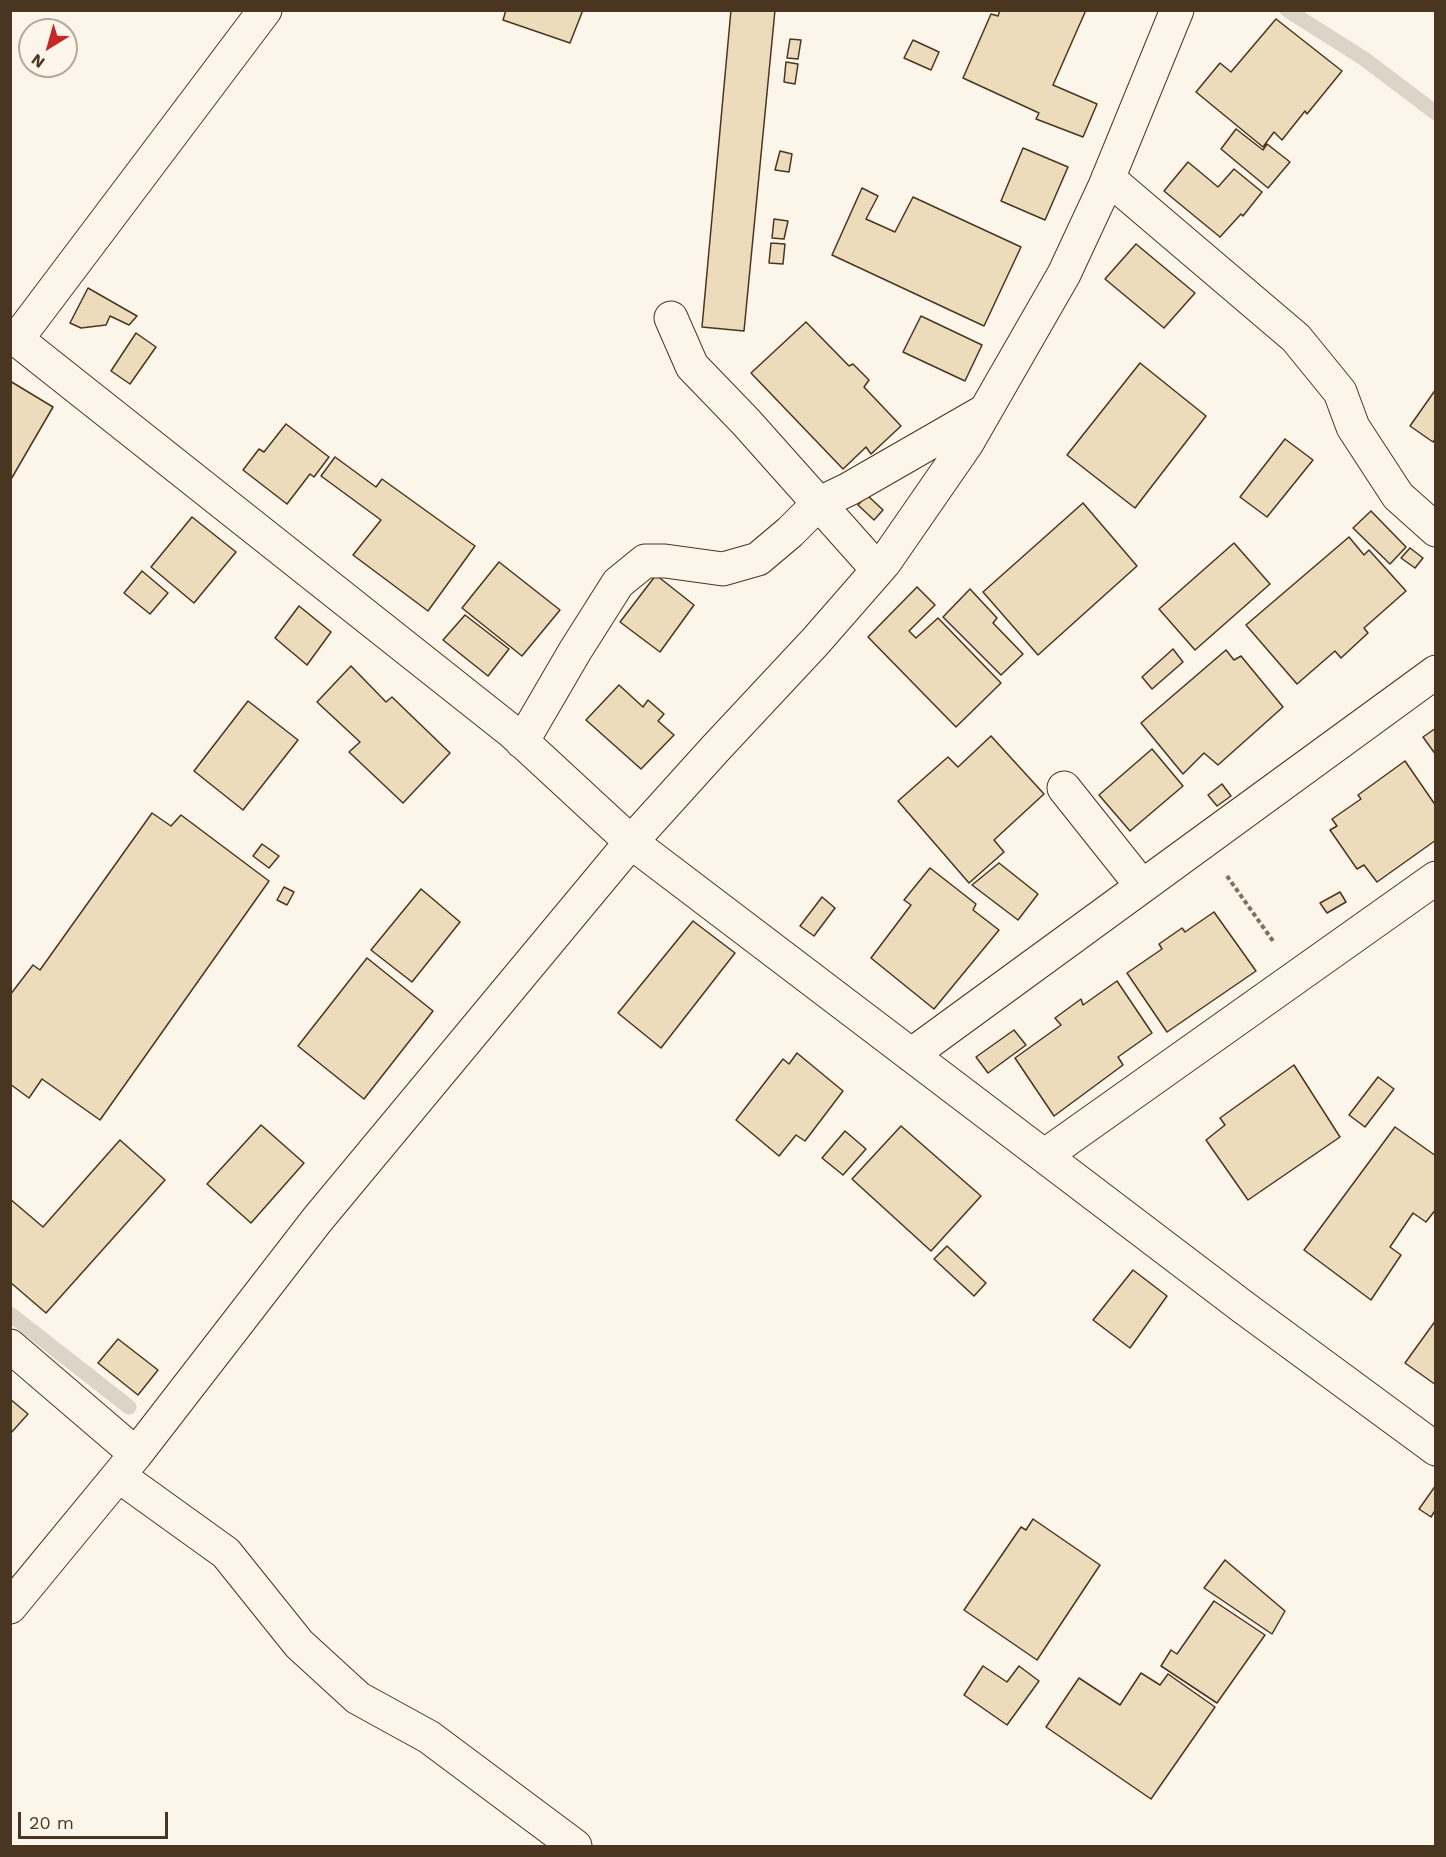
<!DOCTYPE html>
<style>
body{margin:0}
#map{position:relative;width:1446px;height:1857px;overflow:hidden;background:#fbf6e9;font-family:"Work Sans",sans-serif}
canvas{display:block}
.frame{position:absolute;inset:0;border:12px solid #4a3520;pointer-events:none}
.north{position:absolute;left:18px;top:18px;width:60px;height:60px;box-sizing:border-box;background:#fbf6e9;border:2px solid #b4a999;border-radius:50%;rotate:217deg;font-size:16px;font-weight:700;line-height:24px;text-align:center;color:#4a3520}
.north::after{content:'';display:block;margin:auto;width:21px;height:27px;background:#c62828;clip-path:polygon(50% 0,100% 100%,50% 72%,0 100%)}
.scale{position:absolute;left:18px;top:1812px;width:150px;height:27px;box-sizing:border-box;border:3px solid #4a3520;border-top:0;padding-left:8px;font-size:18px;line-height:21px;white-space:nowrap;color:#4a3520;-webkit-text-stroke:4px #fbf6e9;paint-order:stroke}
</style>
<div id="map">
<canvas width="1446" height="1857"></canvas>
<div class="frame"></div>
<div class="north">N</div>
<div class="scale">20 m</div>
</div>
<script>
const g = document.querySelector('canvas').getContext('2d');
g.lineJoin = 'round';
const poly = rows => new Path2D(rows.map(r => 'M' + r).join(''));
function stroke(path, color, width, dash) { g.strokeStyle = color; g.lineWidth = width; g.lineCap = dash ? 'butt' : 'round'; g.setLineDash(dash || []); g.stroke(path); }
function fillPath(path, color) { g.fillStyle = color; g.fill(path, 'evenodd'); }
const stream = poly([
 [1287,10,1363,58,1436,113],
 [10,1314,129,1407]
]);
const building = poly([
 [506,10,583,10,570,43,503,20,506,10],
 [731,10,775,10,744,331,702,327,731,10],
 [1000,10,1086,10,1053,85,1097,104,1083,137,1036,119,1039,113,963,78,991,14,998,16,1000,10],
 [1276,19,1342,71,1307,114,1305,111,1282,140,1274,132,1263,147,1196,92,1220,63,1231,72,1276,19],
 [790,39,801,40,798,59,787,58,790,39],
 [913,40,939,52,931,70,904,58,913,40],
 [786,62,798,64,795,84,784,82,786,62],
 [1236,129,1263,150,1267,144,1290,162,1268,188,1221,149,1236,129],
 [1023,148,1068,167,1045,220,1001,201,1023,148],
 [780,151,792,154,789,172,775,170,780,151],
 [1188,162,1218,187,1234,169,1262,192,1243,216,1241,214,1220,237,1164,191,1188,162],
 [862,188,878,196,866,219,895,232,913,197,1021,247,984,326,832,255,862,188],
 [774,219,788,221,784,239,772,238,774,219],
 [771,243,785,244,783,264,769,263,771,243],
 [1136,244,1195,293,1164,328,1105,279,1136,244],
 [88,288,137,316,129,325,110,316,106,325,81,328,70,323,88,288],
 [921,316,982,345,965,381,903,352,921,316],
 [806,322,849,366,853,364,869,380,864,387,901,426,871,454,866,447,843,469,751,373,806,322],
 [136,333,156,347,130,384,111,371,136,333],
 [1140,363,1206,416,1135,508,1067,455,1140,363],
 [10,381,53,407,10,481,10,381],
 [1436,389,1436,438,1433,442,1410,426,1436,389],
 [286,424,329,457,314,477,310,474,287,504,243,470,259,449,264,452,286,424],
 [1285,439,1313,460,1267,517,1240,497,1285,439],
 [335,457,376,487,382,479,475,546,428,611,353,555,381,520,321,476,335,457],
 [867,495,883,510,874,520,858,505,867,495],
 [1083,503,1137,566,1038,655,983,592,1083,503],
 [1371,511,1406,547,1390,564,1353,528,1371,511],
 [192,517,236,552,194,603,151,567,192,517],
 [1349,537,1364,555,1369,550,1406,591,1364,628,1368,633,1341,658,1335,651,1297,684,1246,625,1349,537],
 [1234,543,1270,584,1195,650,1159,609,1234,543],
 [1410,548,1423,558,1415,568,1401,558,1410,548],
 [499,562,560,610,522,656,462,608,499,562],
 [142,571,168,593,150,614,124,593,142,571],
 [656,575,694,605,660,652,620,622,656,575],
 [917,587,935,605,909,631,916,638,938,618,1001,683,956,727,868,637,917,587],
 [970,589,997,618,993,623,1023,654,1001,675,943,617,970,589],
 [299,606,331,632,307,665,275,638,299,606],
 [465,615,509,649,488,676,443,640,465,615],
 [1173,649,1183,662,1152,689,1142,677,1173,649],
 [1226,650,1234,660,1241,656,1283,707,1218,765,1204,753,1183,774,1141,723,1226,650],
 [351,666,386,702,392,697,450,753,403,803,349,752,360,742,317,702,351,666],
 [619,685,643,707,648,700,664,714,658,721,674,735,641,769,586,720,619,685],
 [248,701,298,740,243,810,194,771,248,701],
 [1436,728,1436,755,1423,737,1436,728],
 [991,736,1044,794,994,840,1004,852,969,883,898,801,948,757,958,767,991,736],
 [1152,749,1183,786,1130,831,1099,795,1152,749],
 [1405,761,1436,806,1436,840,1377,882,1364,865,1357,869,1330,830,1337,826,1332,819,1361,799,1358,795,1405,761],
 [1222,784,1231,796,1217,806,1208,795,1222,784],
 [152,813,171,826,181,815,269,881,100,1120,42,1079,29,1098,10,1084,10,995,33,965,40,970,152,813],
 [262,844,279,856,269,868,253,856,262,844],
 [999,863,1038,894,1018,920,972,885,999,863],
 [930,868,976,904,973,910,999,930,934,1009,871,958,911,905,904,900,930,868],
 [284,887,294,892,287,905,277,900,284,887],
 [421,889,460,922,412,982,371,950,421,889],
 [1340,892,1346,902,1327,913,1320,903,1340,892],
 [822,897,835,908,814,936,800,926,822,897],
 [1214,912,1256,971,1167,1032,1127,973,1162,949,1159,944,1182,928,1185,932,1214,912],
 [693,921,735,953,661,1048,618,1013,693,921],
 [367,958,433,1011,364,1099,298,1046,367,958],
 [1117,981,1152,1033,1118,1057,1123,1065,1054,1116,1015,1058,1061,1025,1055,1018,1081,999,1083,1005,1117,981],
 [1014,1030,1026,1045,988,1073,976,1057,1014,1030],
 [797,1053,843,1091,805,1141,796,1135,779,1156,736,1120,783,1059,789,1064,797,1053],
 [1294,1065,1340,1137,1248,1200,1206,1140,1225,1125,1220,1118,1294,1065],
 [1378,1077,1394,1089,1365,1127,1349,1115,1378,1077],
 [261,1125,304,1163,251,1223,207,1184,261,1125],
 [901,1126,981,1196,931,1251,852,1179,901,1126],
 [1395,1127,1436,1156,1436,1209,1426,1222,1413,1213,1390,1247,1401,1255,1371,1300,1304,1250,1395,1127],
 [845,1131,866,1149,843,1175,822,1158,845,1131],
 [120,1140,165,1180,46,1313,10,1282,10,1199,43,1227,120,1140],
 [947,1246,986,1283,974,1296,934,1259,947,1246],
 [1133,1270,1167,1296,1130,1348,1093,1320,1133,1270],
 [1436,1320,1436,1385,1405,1363,1436,1320],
 [118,1339,158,1370,138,1395,98,1363,118,1339],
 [10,1399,28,1414,10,1434,10,1399],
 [1436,1485,1436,1509,1431,1517,1419,1509,1436,1485],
 [1033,1519,1100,1565,1037,1660,964,1610,1021,1527,1026,1530,1033,1519],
 [1225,1560,1285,1611,1272,1634,1204,1588,1225,1560],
 [1214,1601,1265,1635,1217,1703,1161,1666,1171,1650,1177,1654,1214,1601],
 [983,1666,1007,1682,1019,1666,1039,1681,1007,1725,964,1695,983,1666],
 [1141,1673,1160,1685,1168,1674,1215,1707,1151,1799,1046,1727,1079,1678,1120,1705,1141,1673]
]);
const path = poly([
 [1227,876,1273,941]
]);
const street = poly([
 [1108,178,1296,338,1340,392,1353,427,1398,496,1436,530],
 [671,318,692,366,746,422,878,570],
 [10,334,511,731,631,842,1243,1307,1436,1449],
 [17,339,265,10],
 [522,742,575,651,618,583,645,561,665,561,723,569,758,559,790,532,818,504,849,489,983,412],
 [1064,788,1142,886],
 [911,1055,1436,672],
 [1044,1156,1436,878],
 [10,1346,136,1454],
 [119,1476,226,1553,299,1644,358,1698,429,1737,575,1846],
 [10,1607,136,1454,317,1220,631,842,715,749,815,642,884,563,967,443,1064,274,1105,186,1177,10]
]);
stroke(stream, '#dcd4c6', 15);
fillPath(building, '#ecdcbc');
stroke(building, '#4a3520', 1.5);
stroke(street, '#4a3520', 35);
stroke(path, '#7f6f5c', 4, [4.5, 3]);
stroke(street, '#fbf6e9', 33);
</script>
